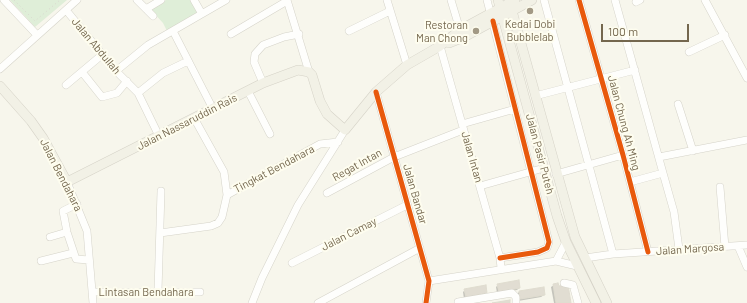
<!DOCTYPE html>
<style>
body{margin:0}
#map{position:relative;width:747px;height:303px;overflow:hidden;background:#f7f6ec;font-family:Barlow,sans-serif}
canvas{display:block}
.scale{position:absolute;left:601px;top:24px;width:88px;height:18px;box-sizing:border-box;border:2px solid #74674e;border-top:0;padding-left:5px;font-size:12px;line-height:14px;white-space:nowrap;color:#74674e;-webkit-text-stroke:3px #fefdef;paint-order:stroke}
</style>
<div id="map">
<canvas width="747" height="303"></canvas>
<div class="scale">100 m</div>
</div>
<script>
const g = document.querySelector('canvas').getContext('2d');
g.lineJoin = 'round';
function fillPath(path, color) { g.fillStyle = color; g.fill(path, 'evenodd'); }
const poly = rows => new Path2D(rows.map(r => 'M' + r).join(''));
function stroke(path, color, width, dash) { g.strokeStyle = color; g.lineWidth = width; g.lineCap = dash ? 'butt' : 'round'; g.setLineDash(dash || []); g.stroke(path); }
function drawText(font, color, halo, rows, align = 'center') {
  g.font = font + ' Barlow,sans-serif'; g.lineWidth = 4; g.setLineDash([]); g.textBaseline = 'middle'; g.strokeStyle = halo; g.fillStyle = color; for (const [text, x, y, turn = 0] of rows) {
    g.save(); g.translate(x, y); g.rotate((+turn || 0) * Math.PI / 180); g.textAlign = isNaN(turn) ? turn : align; if (halo) g.strokeText(text, 0, 0); g.fillText(text, 0, 0); g.restore();
  }
}
const green = poly([
 [10,0,67,0,35,27],
 [166,0,190,0,198,13,167,31,163,23,150,9]
]);
const shadow = poly([
 [498,285,519,288,517,290,497,293,496,287],
 [554,285,570,303,554,303,551,287],
 [543,288,544,295,541,297,518,301,517,294,519,292],
 [465,290,486,293,484,295,464,299,463,292]
]);
const building = poly([
 [519,280,520,288,499,292,497,284,519,280],
 [558,283,559,286,568,285,571,303,556,303,553,284,558,283],
 [486,285,487,293,466,297,464,289,486,285],
 [544,287,545,295,520,299,519,291,544,287],
 [510,300,510,303,492,303,510,300]
]);
const path = poly([
 [14,0,35,21,60,0]
]);
const minor = poly([
 [4,0,37,35],
 [137,0,153,16],
 [194,0,202,14],
 [287,0,309,72],
 [387,0,407,65],
 [451,0,460,30],
 [487,0,549,242,547,248,538,252,500,258],
 [544,0,613,254],
 [579,0,623,155,648,252],
 [615,0,663,173],
 [705,0,747,78],
 [636,2,640,0],
 [146,9,161,0],
 [66,10,116,71,138,93,159,136],
 [173,31,213,109],
 [349,31,390,11],
 [231,34,287,1],
 [440,46,500,258,501,268],
 [689,52,725,35],
 [0,69,77,0],
 [116,71,148,45,226,0],
 [82,72,102,97,117,93,127,81],
 [263,83,254,62,255,54,263,45,284,37,299,34],
 [66,85,103,54],
 [248,91,270,134],
 [376,92,429,281,426,303],
 [138,93,163,73,188,61],
 [535,96,635,70],
 [678,104,693,151],
 [194,118,224,172,227,195],
 [462,124,515,109],
 [659,157,747,140],
 [556,174,623,155],
 [67,182,87,231,93,303],
 [630,182,663,173,674,212,679,249],
 [480,186,544,168],
 [720,187,725,247],
 [327,193,394,157,463,130],
 [77,204,63,211,67,232,76,259,89,260],
 [160,233,211,226,218,223,222,217,227,195,320,144,338,142],
 [50,237,67,232],
 [738,246,747,267],
 [585,258,613,254,747,245],
 [41,261,73,253],
 [556,261,566,242],
 [292,263,407,205],
 [429,281,556,261,577,266],
 [564,283,573,285,578,303],
 [158,291,161,191],
 [92,292,200,292],
 [458,302,512,293,516,297,516,303],
 [252,303,262,278,298,205,345,130],
 [318,303,420,248]
]);
const major = poly([
 [498,0,557,216,566,242,596,303],
 [509,0,575,237,607,303],
 [449,43,464,37,532,0],
 [0,86,31,121,43,138,67,182,263,83,298,70,309,72,312,75,320,101,327,114,345,130,376,92,407,65,440,46,460,30,515,0]
]);
const cycleway = poly([
 [579,0,623,155,648,252],
 [493,21,549,242,547,248,538,252,500,258],
 [376,92,429,281,426,303]
]);
const markers = [
 [530,11,4,"#a29985"],
 [476,31,4,"#a29985"]
];
const poiNames = [
 ["Kedai Dobi",530,24],
 ["Bubblelab",530,37],
 ["Restoran",468,25,"right"],
 ["Man Chong",468,38,"right"]
];
const streetNames = [
 ["Jalan Abdullah",96,46,50],
 ["Jalan Nassaruddin Rais",187,122,-27],
 ["Jalan Chung Ah Ming",624,123,75],
 ["Jalan Pasir Puteh",540,154,75],
 ["Jalan Intan",472,157,74],
 ["Regat Intan",357,165,-29],
 ["Tingkat Bendahara",274,169,-28],
 ["Jalan Bendahara",61,175,63],
 ["Jalan Bandar",415,194,74],
 ["Jalan Camay",349,234,-27],
 ["Jalan Margosa",690,249,-4],
 ["Lintasan Bendahara",146,292]
];
fillPath(green, '#dfeed8');
fillPath(shadow, '#0003');
fillPath(building, '#e1ddd2');
stroke(building, '#dfdccf', 1);
stroke(minor, '#d5d3c9', 8);
stroke(major, '#d5d2c7', 10);
stroke(path, '#dad6cf', 1, [1, 3]);
stroke(minor, '#fefefc', 7);
stroke(major, '#f2f1e6', 9);
stroke(cycleway, '#e8590c', 5);
for (const [x, y, r, color] of markers) { const dot = new Path2D(); dot.arc(x, y, r, 0, 2 * Math.PI); g.fillStyle = color; g.fill(dot); stroke(dot, '#fefdef', 1.5); }
drawText('11px', '#74674e', '#fefdef', poiNames);
drawText('11px', '#74674e', '#fefdef', streetNames);
</script>
